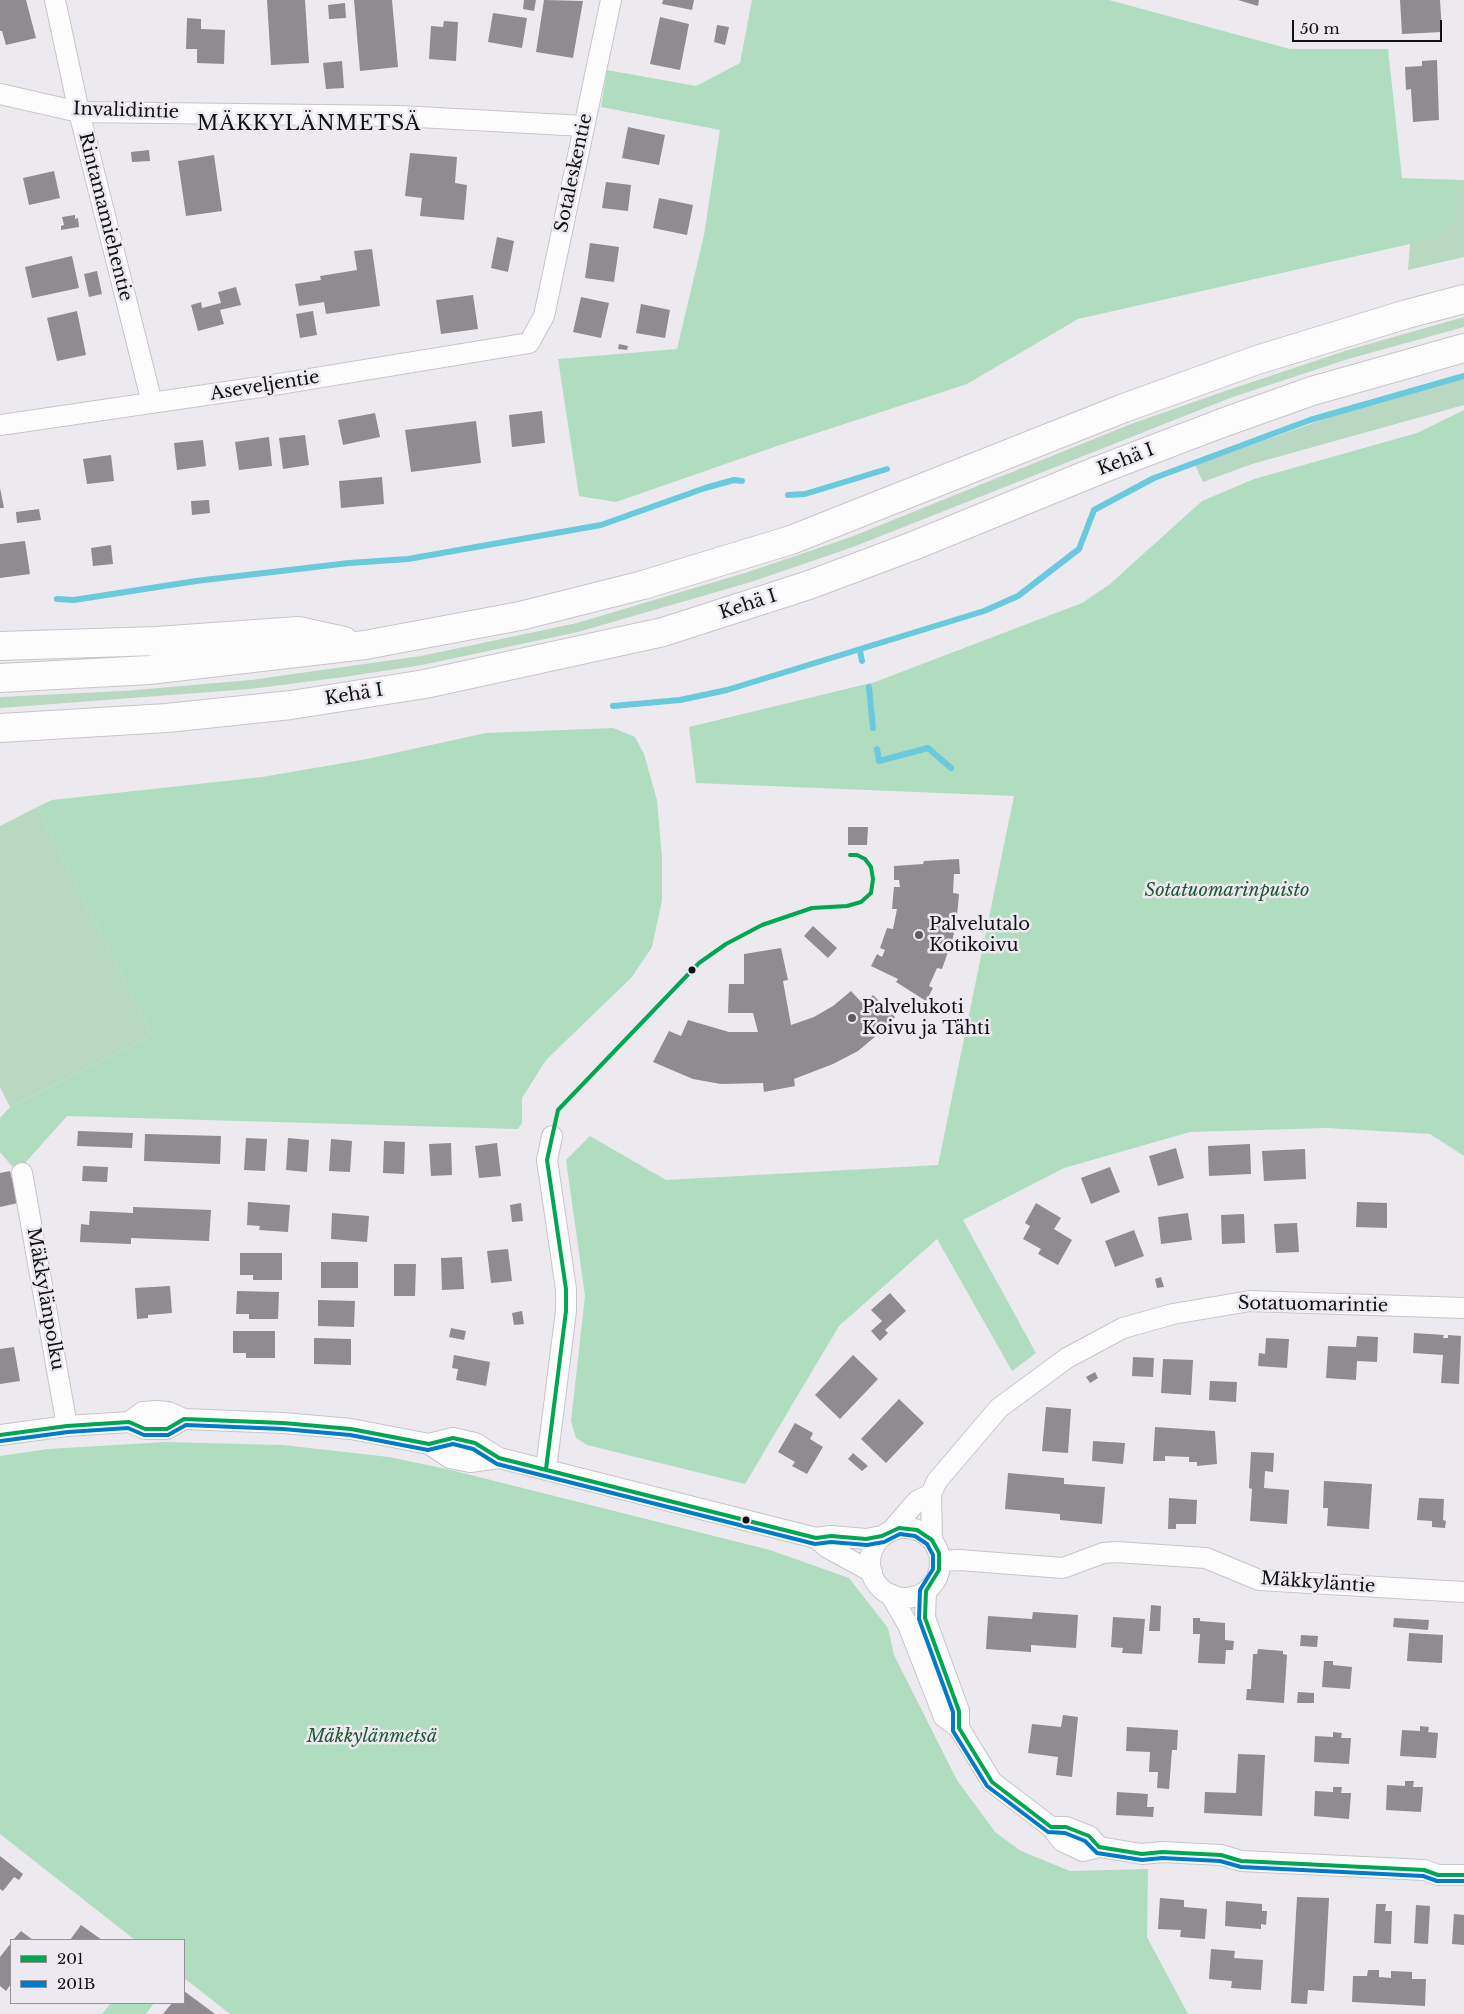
<!DOCTYPE html>
<meta charset="utf-8">
<style>
body{margin:0}
#map{position:relative;width:1464px;height:2014px;overflow:hidden;background:#eceaef;font-family:"Libre Baskerville",serif}
canvas{display:block}
.legend{position:absolute;left:10px;top:1939px;width:175px;height:65px;box-sizing:border-box;background:#ece9f0;border:1px solid #949297;margin:0;padding:6px 9px;list-style:none;font-size:15px;color:#111012}
.legend li{display:flex;align-items:center;gap:10px;height:25px}
.legend b{width:25px;border:1px solid #949297}
.scale{position:absolute;left:1292px;top:20px;width:150px;height:22px;box-sizing:border-box;border:2px solid #111012;border-top:0;padding-left:6px;font-size:15px;line-height:18px;white-space:nowrap;color:#111012;-webkit-text-stroke:4px #ece9f0;paint-order:stroke}
</style>
<div id="map">
<canvas width="1464" height="2014"></canvas>
<ul class="legend">
<li><b style="height:6px;background:#00a651"></b>201</li>
<li><b style="height:6px;background:#007ac9"></b>201B</li>
</ul>
<div class="scale">50 m</div>
</div>
<script>
const g = document.querySelector('canvas').getContext('2d');
g.lineJoin = 'round';
function fillPath(path, color) { g.fillStyle = color; g.fill(path, 'evenodd'); }
const poly = rows => new Path2D(rows.map(r => 'M' + r).join(''));
function stroke(path, color, width, dash) { g.strokeStyle = color; g.lineWidth = width; g.lineCap = dash ? 'butt' : 'round'; g.setLineDash(dash || []); g.stroke(path); }
function drawText(font, color, halo, rows, align = 'center') {
  g.font = font + ' "Libre Baskerville",serif'; g.lineWidth = 5; g.setLineDash([]); g.textBaseline = 'middle'; g.strokeStyle = halo; g.fillStyle = color; for (const [text, x, y, turn = 0] of rows) {
    g.save(); g.translate(x, y); g.rotate((+turn || 0) * Math.PI / 180); g.textAlign = isNaN(turn) ? turn : align; if (halo) g.strokeText(text, 0, 0); g.fillText(text, 0, 0); g.restore();
  }
}
const green = poly([
 [1402,179,1464,180,1464,257,1408,270,1410,244],
 [1464,317,1464,327,1348,359,1230,398,853,547,751,582,578,632,422,665,344,677,250,689,0,708,0,697,124,691,251,680,421,656,577,623,748,572,851,537,1131,424,1228,390,1348,350],
 [1464,378,1464,405,1252,464,1203,482,1195,465,1333,416],
 [37,807,152,1035,10,1107,0,1087,0,826]
]);
const forest = poly([
 [752,0,1109,0,1290,49,1388,49,1402,178,1459,180,1454,221,1439,236,1410,244,1078,319,967,384,783,444,616,502,579,496,558,359,677,349,704,235,720,130,601,107,607,70,696,86,740,63],
 [1464,410,1464,1156,1430,1134,1327,1128,1190,1132,1064,1168,963,1220,1036,1353,1012,1371,937,1239,839,1326,745,1484,587,1445,576,1438,571,1421,585,1296,566,1160,590,1136,666,1180,938,1165,1014,796,696,783,689,727,875,682,1082,603,1110,584,1202,501,1254,479,1417,433],
 [613,728,635,737,644,754,657,800,662,857,662,900,652,947,632,977,546,1060,522,1098,522,1123,518,1129,67,1116,17,1172,0,1152,0,1118,10,1107,152,1035,37,807,52,800,262,777,367,759,486,733],
 [166,1442,283,1445,389,1457,451,1470,770,1550,849,1578,888,1628,894,1655,957,1780,995,1832,1021,1851,1070,1871,1148,1869,1147,1937,1188,2014,230,2014,184,1978,184,1940,135,1940,0,1834,0,1456,48,1449],
 [111,2003,154,2003,146,2014,102,2014]
]);
const stream = poly([
 [788,495,805,494,887,469],
 [57,599,74,600,196,581,349,563,408,559,601,525,705,488,734,480,742,481],
 [860,651,862,661],
 [869,687,873,728],
 [613,706,680,700,727,690,984,611,1018,596,1079,549,1094,510,1154,478,1310,420,1464,376],
 [877,749,879,761,928,748,951,768]
]);
const building = poly([
 [0,0,26,0,36,38,6,45,2,31,0,31],
 [267,0,305,0,309,63,271,65],
 [354,0,392,0,398,67,360,71],
 [524,0,536,0,534,11,523,9],
 [544,0,583,1,573,58,536,52],
 [663,0,694,0,692,10,662,4],
 [1238,0,1259,0,1258,6],
 [1400,0,1440,0,1442,32,1402,34],
 [345,3,346,18,329,19,328,5],
 [493,13,527,18,522,48,488,42],
 [660,17,689,24,680,70,650,64],
 [187,18,201,19,201,29,225,30,224,64,197,63,197,49,186,49],
 [444,21,458,22,456,61,429,59,431,26,443,27],
 [717,25,729,27,725,45,714,42],
 [1437,60,1439,120,1413,122,1411,89,1406,90,1405,67,1422,66,1422,61],
 [342,61,344,88,326,89,323,63],
 [628,127,665,135,659,165,622,158],
 [149,150,150,161,132,162,131,152],
 [410,153,457,157,455,183,467,185,464,220,420,216,422,198,405,196],
 [214,155,222,211,186,216,178,161],
 [54,171,60,198,29,205,23,178],
 [606,182,631,185,628,211,602,208],
 [659,198,693,205,687,235,653,228],
 [75,215,75,219,78,218,79,227,61,230,61,226,64,225,62,217],
 [497,237,514,241,508,272,491,268],
 [590,243,619,247,614,282,585,278],
 [372,249,380,306,326,314,324,302,299,306,295,284,321,280,320,276,357,270,354,251],
 [72,256,79,288,32,298,25,267],
 [97,271,102,294,89,297,84,274],
 [236,287,241,305,220,310,224,324,198,331,191,305,201,302,202,308,221,303,218,292],
 [473,295,478,329,441,334,436,300],
 [581,297,609,303,601,338,573,332],
 [641,304,670,310,665,338,636,333],
 [77,311,86,355,57,361,47,318],
 [313,311,317,335,300,338,296,314],
 [619,344,628,346,627,350,618,349],
 [542,411,545,443,512,447,509,415],
 [375,413,380,437,343,445,338,420],
 [476,421,481,463,411,472,405,430],
 [305,435,309,465,283,469,279,438],
 [269,437,272,466,239,470,235,442],
 [203,440,206,466,177,470,174,443],
 [111,455,114,481,87,484,83,459],
 [382,477,384,504,341,508,339,481],
 [0,488,4,508,0,508],
 [209,500,210,513,192,515,191,501],
 [39,509,41,520,17,523,16,512],
 [25,541,30,574,0,578,0,544],
 [111,545,113,564,93,566,91,548],
 [848,827,868,827,867,845,848,845],
 [959,859,960,874,954,874,953,893,959,894,957,916,951,915,950,922,956,923,952,942,946,940,944,947,949,949,942,969,937,968,929,986,933,988,926,1001,896,982,898,979,871,966,877,954,882,957,885,950,880,948,887,928,893,929,897,909,892,909,894,887,900,887,899,880,894,880,894,866,923,864,924,861],
 [813,926,837,948,828,958,804,936],
 [781,948,788,980,783,981,791,1025,814,1017,833,1006,851,991,863,1004,873,995,895,1017,882,1031,858,1051,833,1064,794,1079,795,1086,764,1092,763,1083,721,1084,693,1079,653,1062,669,1031,681,1036,688,1020,729,1032,758,1032,753,1013,728,1013,729,984,744,984,744,954],
 [78,1131,133,1133,132,1148,77,1146],
 [145,1134,221,1136,220,1164,144,1161],
 [246,1138,267,1139,265,1171,244,1170],
 [288,1138,309,1140,307,1172,286,1170],
 [331,1139,352,1141,350,1172,329,1171],
 [384,1141,405,1142,404,1174,383,1173],
 [451,1143,452,1175,431,1176,429,1144],
 [497,1143,501,1176,479,1178,475,1146],
 [1250,1144,1251,1174,1209,1176,1208,1146],
 [1176,1148,1184,1178,1158,1186,1149,1156],
 [1305,1149,1306,1179,1264,1181,1262,1151],
 [83,1166,108,1167,107,1182,82,1181],
 [1110,1167,1120,1192,1091,1204,1081,1178],
 [10,1171,18,1203,0,1207,0,1173],
 [248,1202,290,1205,288,1232,259,1230,260,1226,247,1225],
 [1357,1202,1387,1203,1387,1228,1356,1227],
 [521,1203,523,1221,512,1222,510,1205],
 [1036,1203,1061,1218,1054,1229,1072,1240,1058,1265,1038,1254,1041,1249,1023,1239,1030,1226,1025,1223],
 [133,1207,211,1210,209,1241,131,1238,131,1244,80,1242,81,1224,89,1225,90,1211,133,1213],
 [332,1213,369,1216,367,1242,331,1239],
 [1188,1213,1192,1240,1161,1244,1158,1217],
 [1244,1214,1245,1243,1222,1244,1221,1215],
 [1297,1223,1299,1252,1276,1253,1274,1224],
 [1134,1230,1144,1256,1115,1267,1105,1241],
 [508,1249,512,1281,491,1283,487,1251],
 [240,1253,282,1253,282,1280,253,1280,253,1275,240,1275],
 [462,1257,464,1289,442,1290,441,1258],
 [321,1262,358,1262,358,1288,321,1288],
 [394,1264,416,1264,415,1296,394,1296],
 [1161,1277,1164,1287,1157,1288,1155,1279],
 [170,1286,172,1313,148,1315,148,1318,137,1319,135,1288],
 [237,1291,279,1292,278,1319,249,1319,249,1314,236,1314],
 [890,1293,906,1311,885,1330,888,1333,880,1341,871,1331,882,1321,871,1310],
 [318,1300,355,1301,354,1327,318,1326],
 [522,1311,524,1324,514,1325,512,1313],
 [451,1328,466,1331,464,1340,449,1337],
 [233,1331,275,1331,275,1358,246,1358,246,1353,233,1353],
 [1414,1333,1444,1335,1443,1338,1448,1338,1448,1335,1461,1336,1459,1384,1441,1383,1443,1355,1413,1353],
 [1357,1336,1378,1337,1377,1362,1357,1361,1356,1380,1326,1378,1328,1346,1356,1347],
 [314,1338,351,1339,351,1365,314,1364],
 [1266,1338,1289,1339,1287,1368,1258,1366,1259,1353,1265,1354],
 [14,1347,20,1381,0,1384,0,1349],
 [454,1355,490,1362,486,1386,456,1380,458,1369,452,1368],
 [853,1355,878,1379,840,1419,815,1395],
 [1133,1357,1154,1358,1153,1377,1132,1376],
 [1163,1359,1193,1360,1191,1395,1161,1393],
 [1095,1372,1098,1378,1090,1383,1086,1377],
 [1210,1381,1237,1382,1236,1402,1209,1400],
 [899,1399,924,1423,886,1463,861,1439],
 [1046,1407,1071,1409,1068,1453,1042,1451],
 [795,1423,813,1433,810,1439,823,1447,807,1474,792,1466,795,1462,778,1452],
 [1155,1427,1215,1431,1217,1464,1197,1466,1197,1462,1189,1462,1189,1457,1165,1456,1165,1461,1153,1461],
 [1093,1441,1125,1443,1123,1464,1092,1461],
 [1251,1452,1274,1453,1273,1472,1265,1471,1264,1488,1289,1490,1287,1524,1250,1521,1252,1489,1249,1488],
 [853,1453,868,1466,862,1471,848,1459],
 [1008,1473,1064,1478,1064,1484,1105,1487,1102,1524,1060,1520,1060,1514,1005,1509],
 [1324,1481,1372,1484,1369,1529,1327,1526,1328,1508,1323,1508],
 [1169,1498,1197,1500,1196,1524,1176,1524,1176,1529,1168,1529],
 [1419,1498,1444,1499,1443,1520,1446,1521,1445,1528,1432,1527,1432,1521,1417,1520],
 [1151,1605,1161,1606,1160,1631,1149,1631],
 [1033,1612,1078,1615,1076,1648,1031,1645,1031,1652,986,1649,988,1616,1032,1619],
 [1113,1617,1145,1619,1142,1654,1122,1653,1123,1648,1111,1647],
 [1193,1618,1200,1618,1200,1621,1225,1623,1225,1640,1234,1641,1233,1650,1226,1650,1225,1664,1198,1663,1200,1634,1193,1634],
 [1394,1618,1429,1620,1428,1630,1393,1627],
 [1409,1633,1443,1635,1442,1663,1407,1661],
 [1301,1635,1318,1636,1317,1647,1300,1646],
 [1258,1649,1283,1651,1283,1654,1287,1655,1284,1703,1246,1700,1247,1689,1251,1689,1253,1654,1257,1654],
 [1324,1661,1333,1661,1333,1665,1352,1667,1350,1689,1322,1687],
 [1298,1692,1314,1693,1314,1703,1297,1703],
 [1063,1715,1078,1717,1072,1777,1056,1775,1058,1757,1028,1753,1032,1724,1061,1727],
 [1420,1726,1429,1727,1428,1732,1438,1733,1436,1758,1400,1756,1402,1730,1420,1731],
 [1127,1727,1178,1730,1177,1750,1172,1750,1169,1789,1157,1788,1158,1772,1149,1772,1150,1752,1126,1751],
 [1333,1732,1342,1733,1341,1738,1351,1738,1349,1764,1314,1762,1315,1736,1333,1737],
 [1238,1754,1265,1755,1262,1816,1204,1813,1205,1792,1236,1793],
 [1405,1781,1414,1781,1413,1787,1423,1787,1421,1812,1386,1810,1387,1785,1405,1786],
 [1333,1787,1342,1787,1341,1793,1351,1793,1349,1819,1314,1816,1315,1791,1333,1792],
 [1117,1792,1148,1794,1147,1807,1154,1807,1153,1817,1116,1815],
 [0,1856,23,1874,19,1880,14,1877,3,1891,0,1889],
 [1297,1897,1329,1898,1324,1991,1308,1990,1307,2004,1291,2003],
 [1160,1898,1184,1900,1184,1907,1207,1909,1205,1939,1180,1937,1181,1930,1158,1929],
 [1226,1901,1262,1904,1262,1911,1267,1911,1266,1925,1261,1924,1261,1929,1225,1926],
 [1376,1904,1386,1904,1385,1911,1392,1911,1391,1944,1374,1943],
 [1416,1905,1430,1906,1428,1944,1414,1943],
 [1454,1914,1464,1915,1464,1945,1452,1944],
 [81,1925,102,1940,70,1940],
 [21,1931,33,1940,13,1940],
 [11,1943,11,1984,6,1991,0,1986,0,1957],
 [1211,1949,1235,1951,1234,1958,1263,1960,1261,1990,1231,1988,1232,1981,1209,1979],
 [1368,1970,1379,1970,1379,1977,1391,1978,1391,1971,1412,1972,1412,1979,1426,1979,1425,2006,1352,2002,1353,1976,1367,1976],
 [184,1991,215,2014,163,2014,172,2003,184,2003]
]);
const minor = poly([
 [55,0,79,112,152,403],
 [0,94,79,112,400,116,584,126],
 [0,425,267,386,529,343,544,316,611,0],
 [22,1173,67,1426],
 [129,1422,143,1412,156,1411,168,1412,184,1419,283,1423,351,1429,429,1444,450,1458,470,1462,499,1458],
 [0,1435,67,1426,129,1422,145,1429,167,1429,184,1419],
 [429,1444,453,1438,475,1443,499,1458,816,1538,831,1536,866,1539,882,1536],
 [546,1469,566,1311,566,1289,547,1160,552,1136],
 '870 1563a35 35 0 1 1 70 0a35 35 0 1 1-70 0Z',
 [891,1531,917,1501,931,1494],
 [816,1538,828,1548,872,1572],
 [932,1540,931,1494,937,1481,999,1408,1067,1358,1123,1328,1173,1314,1250,1301,1464,1308],
 [940,1561,959,1560,1063,1568,1103,1553,1116,1552,1206,1558,1259,1580,1464,1592],
 [926,1591,925,1618,959,1711,959,1728],
 [890,1594,908,1625,944,1717,959,1728,992,1782,1051,1827,1062,1841,1083,1851,1099,1847,1142,1854,1162,1852,1221,1855,1241,1861,1424,1870,1438,1875,1464,1875],
 [1051,1827,1066,1827,1089,1836,1099,1847]
]);
const highway = poly([
 [0,646,157,641,298,631,344,641],
 [0,678,149,670,365,645,520,616,643,585,791,540,1124,408,1257,360,1407,314,1464,299],
 [0,728,167,718,291,705,425,684,663,632,809,585,913,546,1099,470,1222,423,1312,391,1464,348]
]);
const bus1 = poly([
 [0,1435,67,1426,129,1422,145,1429,167,1429,184,1419,283,1423,351,1429,429,1444,453,1438,475,1443,499,1458,816,1538,831,1536,866,1539,882,1536,899,1528,917,1530,932,1540,939,1553,939,1570,926,1591,925,1618,959,1711,959,1728,992,1782,1051,1827,1066,1827,1089,1836,1099,1847,1142,1854,1162,1852,1221,1855,1241,1861,1424,1870,1438,1875,1464,1875],
 [546,1469,566,1311,566,1289,547,1160,558,1110,699,963,726,944,762,925,812,908,847,906,861,902,871,893,873,879,871,867,865,859,857,855,850,855]
]);
const bus2 = poly([
 [1,1441,68,1432,128,1428,144,1435,168,1435,186,1425,283,1429,350,1435,428,1450,453,1444,473,1449,497,1464,815,1544,831,1542,867,1545,884,1542,900,1534,915,1536,927,1544,933,1555,933,1569,920,1590,919,1619,953,1712,953,1731,987,1786,1048,1832,1065,1833,1085,1841,1097,1853,1142,1860,1162,1858,1220,1861,1241,1867,1423,1876,1437,1881,1464,1881]
]);
const markers = [
 [919,935,5,"#5e5c5f"],
 [692,970,4.5,"#111012"],
 [852,1018,5,"#5e5c5f"],
 [746,1520,4.5,"#111012"]
];
const streetNames = [
 ["Invalidintie",126,111,2],
 ["Sotaleskentie",574,173,-78],
 ["Rintamamiehentie",105,217,76],
 ["Aseveljentie",265,386,-9],
 ["Kehä I",1126,460,-21],
 ["Kehä I",748,605,-18],
 ["Kehä I",354,695,-9],
 ["Mäkkylänpolku",45,1299,80],
 ["Sotatuomarintie",1313,1305,1],
 ["Mäkkyläntie",1318,1583,4]
];
const parkNames = [
 ["Sotatuomarinpuisto",1227,891],
 ["Mäkkylänmetsä",372,1737]
];
const poiNames = [
 ["Palvelutalo",929,925],
 ["Kotikoivu",929,946],
 ["Palvelukoti",862,1008],
 ["Koivu ja Tähti",862,1029]
];
const quarterNames = [
 ["MÄKKYLÄNMETSÄ",309,124]
];
fillPath(green, '#b8d8c2');
fillPath(forest, '#b0ddc0');
stroke(stream, '#6ac9dc', 6);
fillPath(building, '#8e8c90');
stroke(minor, '#c7c5c9', 22);
stroke(highway, '#c7c5c9', 30);
stroke(minor, '#fcfcfd', 20);
stroke(highway, '#fcfcfd', 28);
stroke(bus1, '#00a651', 4);
stroke(bus2, '#007ac9', 4);
for (const [x, y, r, color] of markers) { const dot = new Path2D(); dot.arc(x, y, r, 0, 2 * Math.PI); g.fillStyle = color; g.fill(dot); stroke(dot, '#ece9f0', 2); }
drawText('18px', '#111012', '#ece9f0', streetNames);
drawText('italic 18px', '#1c5934', '#ece9f0', parkNames);
drawText('18px', '#111012', '#ece9f0', poiNames, 'left');
g.letterSpacing = '1px';
drawText('20px', '#111012', '#ece9f0', quarterNames);
g.letterSpacing = '0px';
</script>
